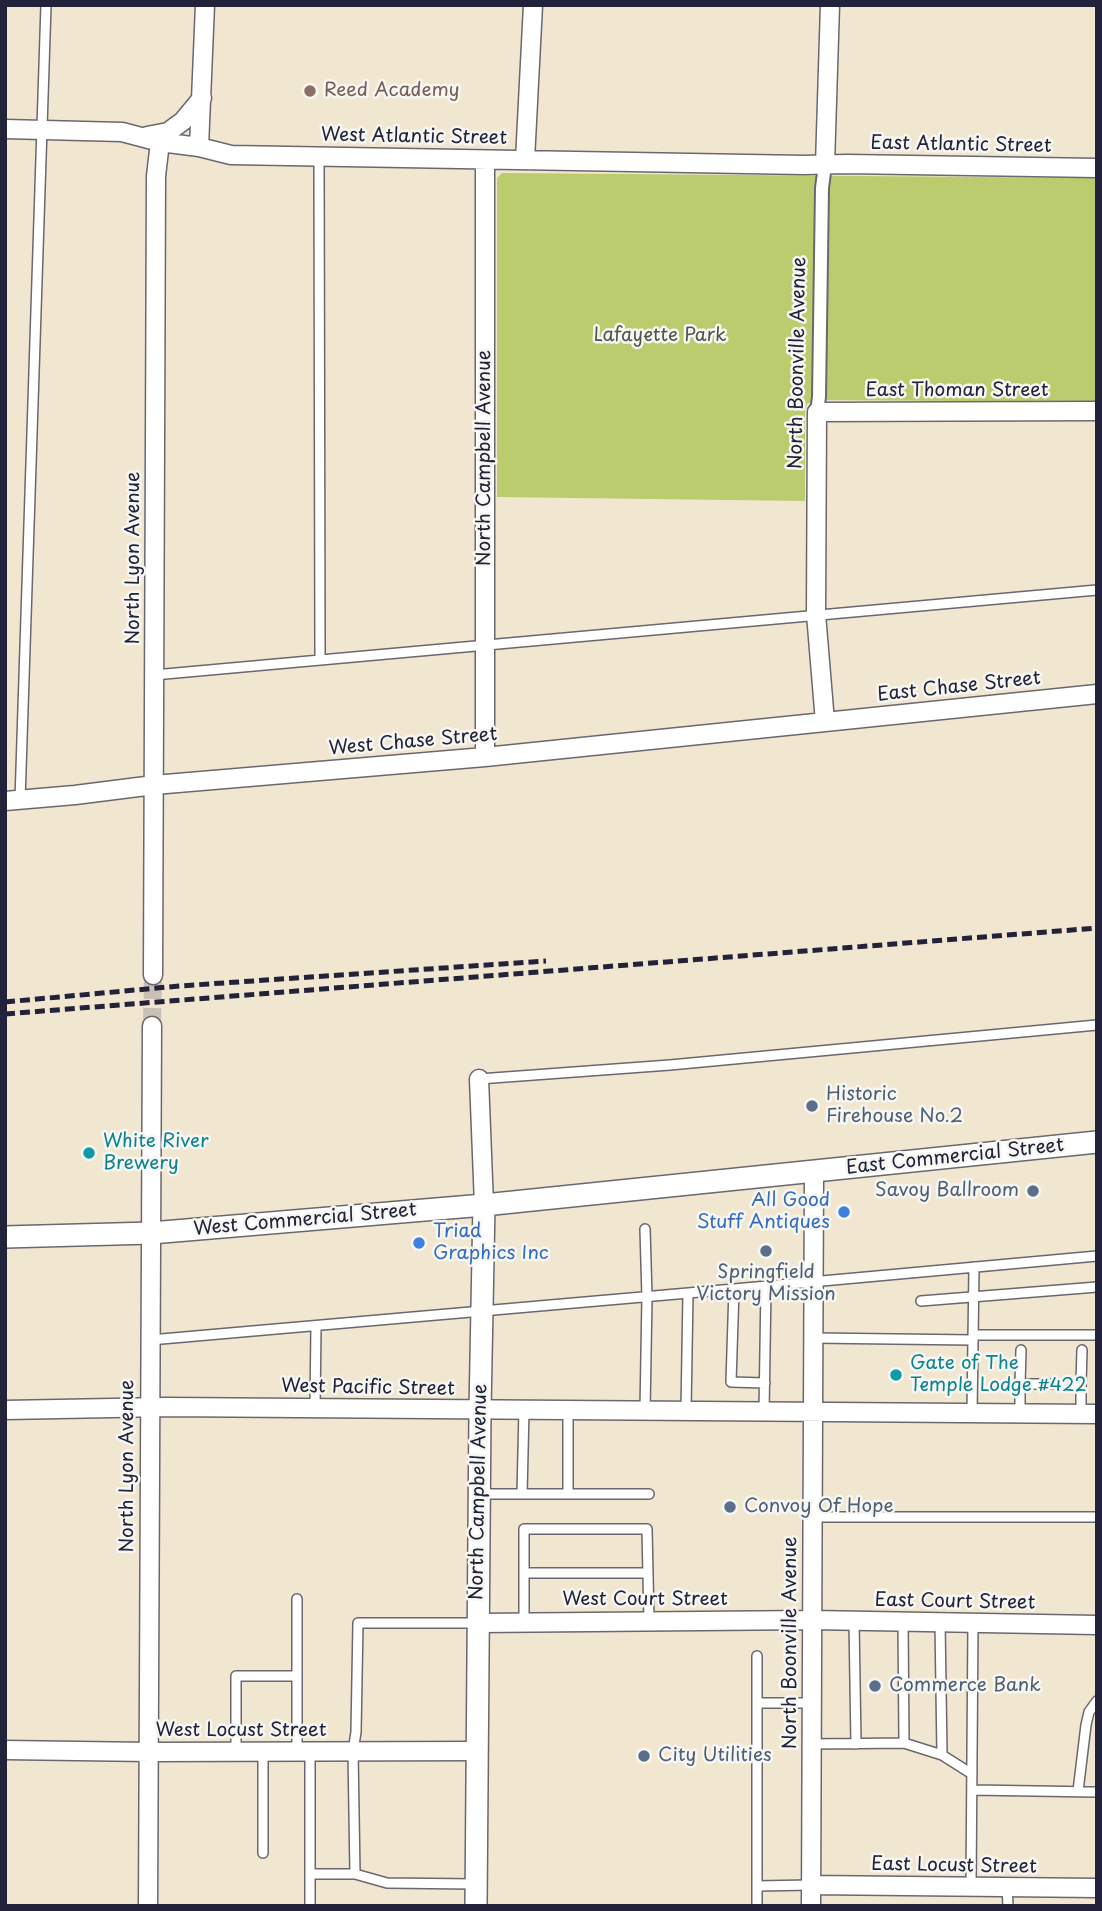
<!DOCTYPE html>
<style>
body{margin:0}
#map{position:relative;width:1102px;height:1911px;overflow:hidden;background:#f1e7d0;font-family:"Playpen Sans",sans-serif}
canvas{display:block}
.frame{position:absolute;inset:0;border:7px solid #22223b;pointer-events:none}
</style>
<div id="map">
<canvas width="1102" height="1911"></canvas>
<div class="frame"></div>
</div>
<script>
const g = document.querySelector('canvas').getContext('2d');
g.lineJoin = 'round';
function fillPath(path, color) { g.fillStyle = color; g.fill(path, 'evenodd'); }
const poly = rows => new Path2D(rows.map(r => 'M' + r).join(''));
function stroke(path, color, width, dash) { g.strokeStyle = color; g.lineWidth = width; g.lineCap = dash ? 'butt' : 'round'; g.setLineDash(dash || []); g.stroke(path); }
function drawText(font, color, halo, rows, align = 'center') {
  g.font = font + ' "Playpen Sans",sans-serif'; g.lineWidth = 5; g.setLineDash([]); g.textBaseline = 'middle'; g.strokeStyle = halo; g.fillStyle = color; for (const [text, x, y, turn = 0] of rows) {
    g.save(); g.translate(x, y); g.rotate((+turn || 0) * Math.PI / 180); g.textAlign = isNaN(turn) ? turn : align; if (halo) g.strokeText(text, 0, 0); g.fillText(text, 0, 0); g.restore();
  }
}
const green = poly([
 [502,173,1097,178,1097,402,816,400,807,404,805,410,805,501,497,497,497,178]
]);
const minorTunnel = poly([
 [152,1026,153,975]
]);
const service = poly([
 [319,157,320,659],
 [154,675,1097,590],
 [20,800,46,5],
 [479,1079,670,1065,1097,1025],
 [645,1229,647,1297,645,1411],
 [734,1289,731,1382,765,1383],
 [921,1301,1097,1287],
 [973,1335,1097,1335],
 [814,1338,973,1340],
 [150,1340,734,1289,1097,1256],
 [1020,1384,1021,1350],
 [1081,1384,1082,1350],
 [315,1408,316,1326],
 [568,1411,568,1494],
 [686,1411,688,1293],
 [764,1412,766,1286],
 [972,1413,974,1267],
 [1020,1413,1020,1384,1081,1384,1081,1414],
 [481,1494,649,1494],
 [522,1494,524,1410],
 [813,1517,1097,1517],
 [524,1573,648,1573],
 [297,1599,297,1752],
 [854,1621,856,1744],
 [524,1622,524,1529,647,1529,649,1621],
 [903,1622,904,1743],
 [940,1622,942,1755],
 [757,1703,811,1703],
 [811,1744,904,1743,942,1755,972,1774],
 [310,1751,310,1906],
 [236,1752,236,1676,297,1676],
 [972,1790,1097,1792],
 [1078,1791,1086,1725,1089,1712,1097,1701],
 [263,1853,263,1752],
 [310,1874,355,1874,353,1751,356,1732,358,1623,478,1623],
 [355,1874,387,1883,474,1884],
 [757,1886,811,1885],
 [971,1887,973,1623],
 [1007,1887,1008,1906],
 [757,1906,757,1656]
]);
const pedestrian = poly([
 [817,412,819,397,822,188,825,165]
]);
const minor = poly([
 [5,129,122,132,160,142,199,147,231,155,804,165,847,164,1097,168],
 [147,136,168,132,183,121,202,98],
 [199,147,205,5],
 [525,160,533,5],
 [825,165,830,5],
 [825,722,816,614,817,412,1097,411],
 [485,757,485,160],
 [5,801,75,795,154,785,485,757,1097,694],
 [153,975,156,176,160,142],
 [479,1079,484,1205],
 [5,1410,166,1407,1097,1414],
 [478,1623,812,1620,1097,1625],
 [5,1750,150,1752,476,1751],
 [811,1885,1097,1888],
 [148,1906,152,1026],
 [811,1906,814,1171]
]);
const tertiary = poly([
 [5,1237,151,1233,484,1205,1097,1142],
 [476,1906,480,1410,484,1205]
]);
const rail = poly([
 [5,1002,179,986,546,961],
 [5,1014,1097,928]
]);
const markers = [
 [310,91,7,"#8d6e63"],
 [812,1106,7,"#5c6f8a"],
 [89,1153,7,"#0f9aa8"],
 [1033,1191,7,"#5c6f8a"],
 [844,1212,7,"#3f7fe0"],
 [419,1243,7,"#3f7fe0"],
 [766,1251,7,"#5c6f8a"],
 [896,1375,7,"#0f9aa8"],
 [730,1507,7,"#5c6f8a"],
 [875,1686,7,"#5c6f8a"],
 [644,1756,7,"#5c6f8a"]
];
const educationNames = [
 ["Reed Academy",324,91]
];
const streetNames = [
 ["West Atlantic Street",414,137,1],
 ["East Atlantic Street",961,145,1],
 ["North Boonville Avenue",798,363,-89],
 ["East Thoman Street",957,391],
 ["North Campbell Avenue",485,458,-90],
 ["North Lyon Avenue",134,558,-90],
 ["East Chase Street",959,687,-6],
 ["West Chase Street",413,742,-5],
 ["East Commercial Street",955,1157,-6],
 ["West Commercial Street",305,1220,-5],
 ["West Pacific Street",368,1388,1],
 ["North Lyon Avenue",128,1466,-90],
 ["North Campbell Avenue",479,1492,-89],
 ["West Court Street",645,1600],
 ["East Court Street",955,1602,1],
 ["North Boonville Avenue",791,1643,-90],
 ["West Locust Street",241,1731],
 ["East Locust Street",954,1866,1]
];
const parkNames = [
 ["Lafayette Park",660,336]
];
const serviceNames = [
 ["Historic",826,1095],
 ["Firehouse No.2",826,1117],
 ["Savoy Ballroom",1019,1191,"right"],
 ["Springfield",766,1273,"center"],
 ["Victory Mission",766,1295,"center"],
 ["Convoy Of Hope",744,1507],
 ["Commerce Bank",889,1686],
 ["City Utilities",658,1756]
];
const cultureNames = [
 ["White River",103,1142],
 ["Brewery",103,1164],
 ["Gate of The",910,1364],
 ["Temple Lodge #422",910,1386]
];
const shopNames = [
 ["All Good",830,1201],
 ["Stuff Antiques",830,1223],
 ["Triad",433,1232,"left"],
 ["Graphics Inc",433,1254,"left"]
];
fillPath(green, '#bbcc6f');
stroke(minorTunnel, '#c8c0b2', 18, [18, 9]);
stroke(service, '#6a676f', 12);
stroke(pedestrian, '#6a676f', 16);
stroke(minor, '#6a676f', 21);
stroke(tertiary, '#6a676f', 24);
stroke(service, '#fff', 9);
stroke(pedestrian, '#fff', 12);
stroke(minor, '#fff', 18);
stroke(tertiary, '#fff', 21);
stroke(rail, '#22223b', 5, [10, 5]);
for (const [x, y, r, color] of markers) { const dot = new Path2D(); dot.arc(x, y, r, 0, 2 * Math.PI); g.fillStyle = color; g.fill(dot); stroke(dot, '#f6f6f2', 2.5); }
drawText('19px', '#785e54', '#f6f6f2', educationNames, 'left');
drawText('19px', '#22223b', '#f6f6f2', streetNames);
drawText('19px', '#50554b', '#f6f6f2', parkNames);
drawText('19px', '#4e5e75', '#f6f6f2', serviceNames, 'left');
drawText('19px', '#0d838f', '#f6f6f2', cultureNames, 'left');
drawText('19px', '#366cbe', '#f6f6f2', shopNames, 'right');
</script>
